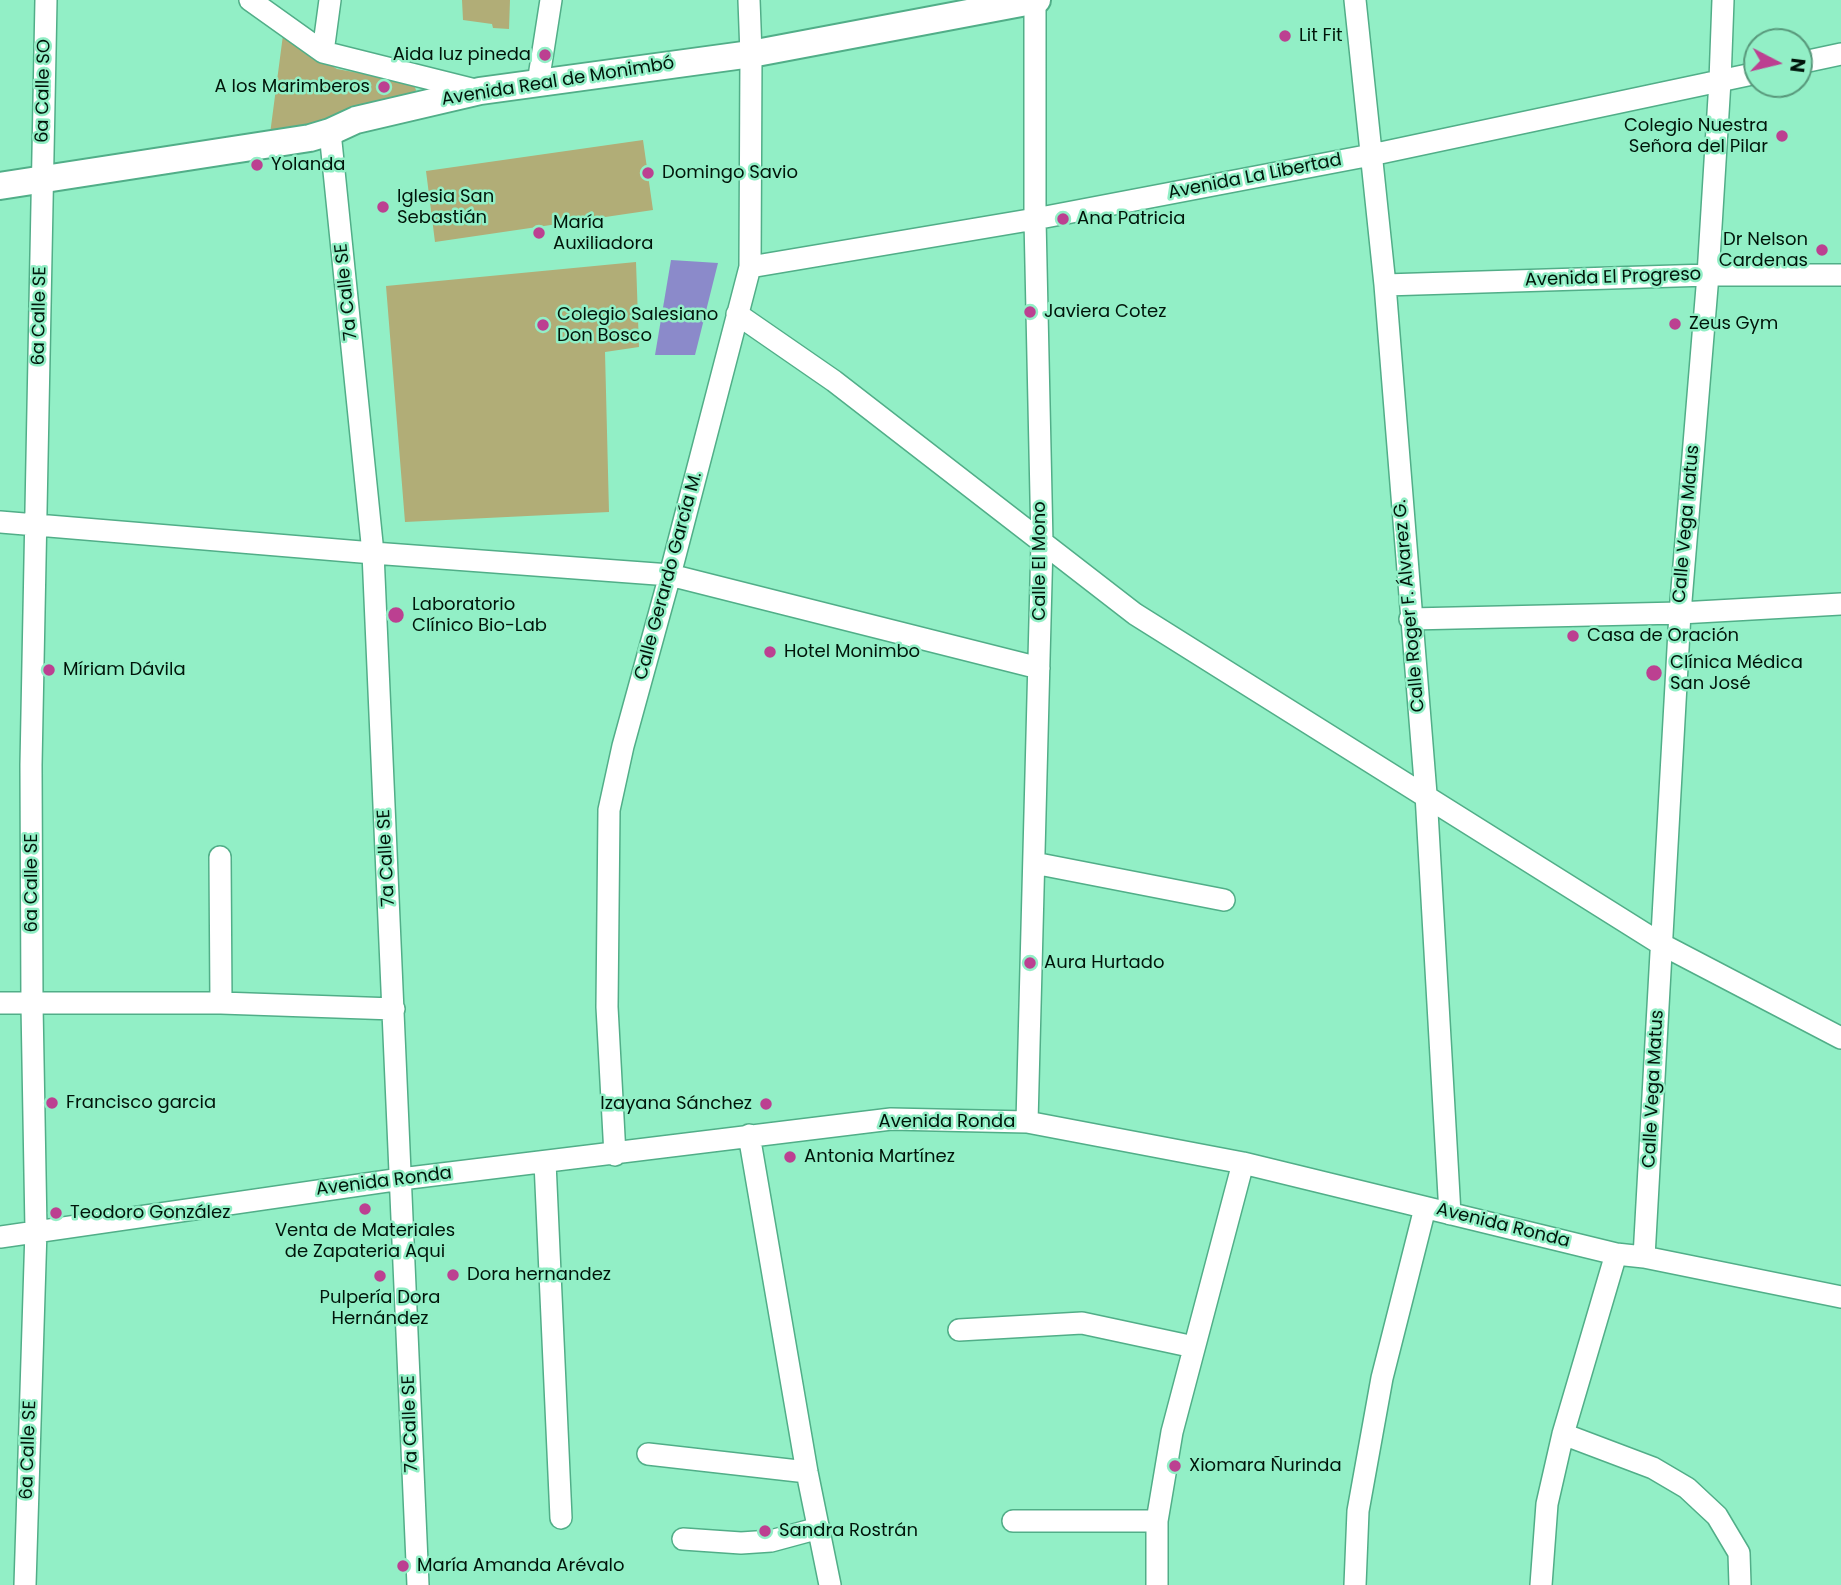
<!DOCTYPE html>
<meta charset="utf-8">
<style>
body{margin:0}
#map{position:relative;width:1841px;height:1585px;overflow:hidden;background:#92efc6;font-family:Poppins,sans-serif}
canvas{display:block}
.north{position:absolute;left:1743px;top:28px;width:70px;height:70px;box-sizing:border-box;background:#92efc6;border:2px solid #58987b;border-radius:50%;rotate:97deg;font-size:19px;font-weight:700;line-height:28px;text-align:center;color:#00150a}
.north::after{content:'';display:block;margin:auto;width:24px;height:32px;background:#bc4091;clip-path:polygon(50% 0,100% 100%,50% 72%,0 100%)}
</style>
<div id="map">
<canvas width="1841" height="1585"></canvas>
<div class="north">N</div>
</div>
<script>
const g = document.querySelector('canvas').getContext('2d');
g.lineJoin = 'round';
function fillPath(path, color) { g.fillStyle = color; g.fill(path, 'evenodd'); }
const poly = rows => new Path2D(rows.map(r => 'M' + r).join(''));
function stroke(path, color, width, dash) { g.strokeStyle = color; g.lineWidth = width; g.lineCap = dash ? 'butt' : 'round'; g.setLineDash(dash || []); g.stroke(path); }
function drawText(font, color, halo, rows, align = 'center') {
  g.font = font + ' Poppins,sans-serif'; g.lineWidth = 5; g.setLineDash([]); g.textBaseline = 'middle'; g.strokeStyle = halo; g.fillStyle = color; for (const [text, x, y, turn = 0] of rows) {
    g.save(); g.translate(x, y); g.rotate((+turn || 0) * Math.PI / 180); g.textAlign = isNaN(turn) ? turn : align; if (halo) g.strokeText(text, 0, 0); g.fillText(text, 0, 0); g.restore();
  }
}
const green = poly([
 [462,0,510,0,509,29,493,28,492,24,463,20],
 [283,35,337,69,413,83,416,90,415,94,313,129,270,134],
 [643,140,653,210,435,242,426,171],
 [636,262,639,347,605,352,609,512,405,522,386,286]
]);
const water = poly([
 [671,260,718,263,695,355,655,355]
]);
const minor = poly([
 [250,0,323,52,479,91],
 [1355,0,1385,285,1426,794,1450,1214],
 [323,52,330,0],
 [1799,63,1841,54],
 [538,83,551,0],
 [330,132,373,553,418,1585],
 [750,267,1035,219,1371,155,1757,73],
 [1385,285,1708,275,1841,275],
 [737,314,834,381,1135,614,1661,944,1841,1038],
 [0,522,373,553,670,575,1039,668],
 [1410,619,1680,613,1841,604],
 [220,857,221,1003],
 [1034,863,1224,900],
 [0,1003,221,1003,394,1009],
 [1027,1122,1042,543,1035,219,1035,0],
 [749,1135,807,1472,830,1585],
 [615,1155,607,1007,609,810,623,746,670,575,750,267,751,54,749,0],
 [545,1162,561,1518],
 [0,1237,401,1179,891,1119,1027,1122,1243,1163,1616,1254,1644,1257,1841,1297],
 [1644,1257,1680,613,1708,275,1720,81,1723,0],
 [959,1330,1082,1323,1194,1347],
 [1563,1434,1653,1468,1687,1488,1717,1516,1739,1553,1740,1585],
 [648,1454,807,1472],
 [1013,1521,1157,1521],
 [683,1539,741,1543,771,1541,819,1528],
 [25,1585,36,1230,32,1005,31,765,46,0],
 [1157,1585,1157,1521,1172,1432,1243,1163],
 [1355,1585,1358,1511,1382,1378,1425,1208],
 [1541,1585,1547,1504,1563,1434,1616,1254]
]);
const tertiary = poly([
 [0,186,310,138,330,132,356,120,480,91,751,54,1037,0]
]);
const markers = [
 [1285,36,7,"#bc4091"],
 [545,55,7,"#bc4091"],
 [384,87,7,"#bc4091"],
 [1782,136,7,"#bc4091"],
 [257,165,7,"#bc4091"],
 [648,173,7,"#bc4091"],
 [383,207,7,"#bc4091"],
 [1063,219,7,"#bc4091"],
 [539,233,7,"#bc4091"],
 [1822,250,7,"#bc4091"],
 [1030,312,7,"#bc4091"],
 [1675,324,7,"#bc4091"],
 [543,325,7,"#bc4091"],
 [396,615,9,"#bc4091"],
 [1573,636,7,"#bc4091"],
 [770,652,7,"#bc4091"],
 [49,670,7,"#bc4091"],
 [1654,673,9,"#bc4091"],
 [1030,963,7,"#bc4091"],
 [52,1103,7,"#bc4091"],
 [766,1104,7,"#bc4091"],
 [790,1157,7,"#bc4091"],
 [365,1209,7,"#bc4091"],
 [56,1213,7,"#bc4091"],
 [453,1275,7,"#bc4091"],
 [380,1276,7,"#bc4091"],
 [1175,1466,7,"#bc4091"],
 [765,1531,7,"#bc4091"],
 [403,1566,7,"#bc4091"]
];
const poiNames = [
 ["Lit Fit",1299,36],
 ["Aida luz pineda",531,55,"right"],
 ["A los Marimberos",370,87,"right"],
 ["Colegio Nuestra",1768,126,"right"],
 ["Señora del Pilar",1768,147,"right"],
 ["Yolanda",271,165],
 ["Domingo Savio",662,173],
 ["Iglesia San",397,197],
 ["Sebastián",397,218],
 ["Ana Patricia",1077,219],
 ["María",553,223],
 ["Auxiliadora",553,244],
 ["Dr Nelson",1808,240,"right"],
 ["Cardenas",1808,261,"right"],
 ["Javiera Cotez",1044,312],
 ["Colegio Salesiano",557,315],
 ["Don Bosco",557,336],
 ["Zeus Gym",1689,324],
 ["Laboratorio",412,605],
 ["Clínico Bio-Lab",412,626],
 ["Casa de Oración",1587,636],
 ["Hotel Monimbo",784,652],
 ["Clínica Médica",1670,663],
 ["San José",1670,684],
 ["Míriam Dávila",63,670],
 ["Aura Hurtado",1044,963],
 ["Francisco garcia",66,1103],
 ["Izayana Sánchez",752,1104,"right"],
 ["Antonia Martínez",804,1157],
 ["Teodoro González",70,1213],
 ["Venta de Materiales",365,1231,"center"],
 ["de Zapateria Aqui",365,1252,"center"],
 ["Dora hernandez",467,1275],
 ["Pulpería Dora",380,1298,"center"],
 ["Hernández",380,1319,"center"],
 ["Xiomara Ñurinda",1189,1466],
 ["Sandra Rostrán",779,1531],
 ["María Amanda Arévalo",417,1566]
];
const streetNames = [
 ["Avenida Real de Monimbó",558,82,-9],
 ["6a Calle SO",44,91,-89],
 ["Avenida La Libertad",1255,177,-11],
 ["Avenida El Progreso",1613,278,-2],
 ["7a Calle SE",347,292,-96],
 ["6a Calle SE",40,316,-89],
 ["Calle Vega Matus",1687,524,-85],
 ["Calle El Mono",1040,561,-90],
 ["Calle Gerardo García M.",669,576,-75],
 ["Calle Roger F. Álvarez G.",1410,606,-95],
 ["7a Calle SE",387,858,-93],
 ["6a Calle SE",32,883,-90],
 ["Calle Vega Matus",1654,1089,-87],
 ["Avenida Ronda",947,1122],
 ["Avenida Ronda",384,1182,-7],
 ["Avenida Ronda",1503,1226,14],
 ["7a Calle SE",411,1424,-92],
 ["6a Calle SE",29,1450,-88]
];
fillPath(green, '#b1ad77');
fillPath(water, '#8b8aca');
stroke(minor, '#51ae88', 24);
stroke(tertiary, '#51ae88', 30);
stroke(minor, '#fff', 21);
stroke(tertiary, '#fff', 26);
for (const [x, y, r, color] of markers) { const dot = new Path2D(); dot.arc(x, y, r, 0, 2 * Math.PI); g.fillStyle = color; g.fill(dot); stroke(dot, '#92efc6', 2.5); }
drawText('18px', '#00150a', '#92efc6', poiNames, 'left');
drawText('18px', '#00150a', '#92efc6', streetNames);
</script>
